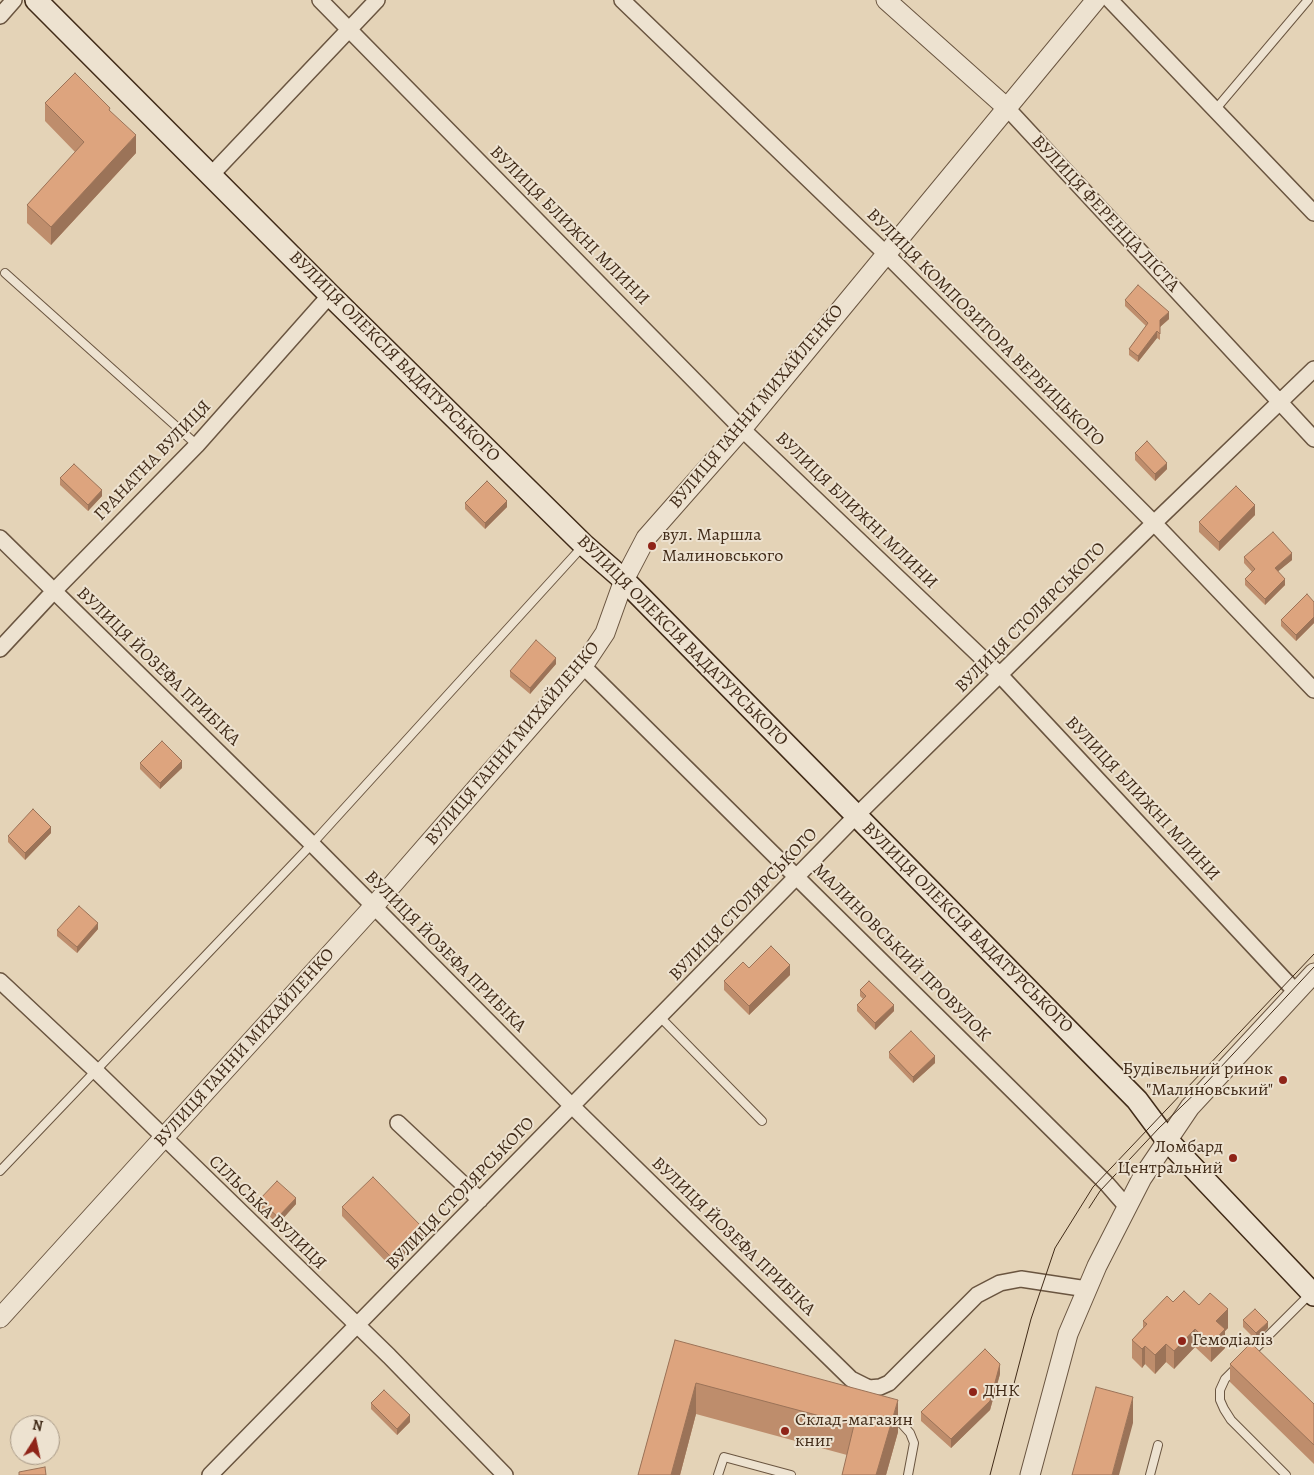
<!DOCTYPE html>
<meta charset="utf-8">
<style>
body{margin:0}
#map{position:relative;width:1314px;height:1475px;overflow:hidden;background:#e4d3b7;font-family:Alegreya,serif}
canvas{display:block}
.north{position:absolute;left:10px;top:1415px;width:50px;height:50px;box-sizing:border-box;background:#ede2d0;border:1px solid #a89986;border-radius:50%;rotate:10deg;font-size:14px;font-weight:700;line-height:20px;text-align:center;color:#412b18}
.north::after{content:'';display:block;margin:auto;width:18px;height:22px;background:#8f2418;clip-path:polygon(50% 0,100% 100%,50% 72%,0 100%)}
</style>
<div id="map">
<canvas width="1314" height="1475"></canvas>
<div class="north">N</div>
</div>
<script>
const g = document.querySelector('canvas').getContext('2d');
g.lineJoin = 'round';
const poly = rows => new Path2D(rows.map(r => 'M' + r).join(''));
function stroke(path, color, width, dash) { g.strokeStyle = color; g.lineWidth = width; g.lineCap = dash ? 'butt' : 'round'; g.setLineDash(dash || []); g.stroke(path); }
function fillPath(path, color) { g.fillStyle = color; g.fill(path, 'evenodd'); }
function drawText(font, color, halo, rows, align = 'center') {
  g.font = font + ' Alegreya,serif'; g.lineWidth = 4; g.setLineDash([]); g.textBaseline = 'middle'; g.strokeStyle = halo; g.fillStyle = color; for (const [text, x, y, turn = 0] of rows) {
    g.save(); g.translate(x, y); g.rotate((+turn || 0) * Math.PI / 180); g.textAlign = isNaN(turn) ? turn : align; if (halo) g.strokeText(text, 0, 0); g.fillText(text, 0, 0); g.restore();
  }
}
const service = poly([
 [1215,110,1308,0],
 [5,273,197,445],
 [660,1017,762,1121],
 [0,1171,312,844,583,546],
 [1249,1355,1310,1294],
 [1236,1368,1225,1379,1220,1390,1220,1400,1224,1409,1231,1420,1286,1475],
 [889,1416,901,1423,910,1433,914,1443,908,1475],
 [718,1475,724,1457,791,1475],
 [1150,1475,1158,1445]
]);
const minor = poly([
 [320,0,742,429,1000,675,1296,992],
 [622,0,886,254,1154,523,1314,690],
 [1110,0,1314,213],
 [0,16,14,0],
 [1007,108,1314,439],
 [211,175,377,0],
 [0,538,312,844,572,1106,851,1379,869,1388,880,1387,889,1383,977,1295,1000,1283,1021,1279,1087,1289],
 [0,649,54,591,197,445,330,295],
 [583,666,1107,1184,1127,1207],
 [0,981,95,1070,389,1356,505,1475],
 [398,1123,480,1200],
 [210,1475,856,816,1154,523,1314,369]
]);
const tertiary = poly([
 [886,0,1007,108],
 [0,1318,373,907,583,666,605,633,624,580,646,538,742,429,1096,0],
 [1030,1475,1068,1334,1097,1266,1142,1178,1190,1107,1314,973]
]);
const secondary = poly([
 [36,0,330,295,584,545,624,580,1137,1100,1166,1139,1314,1295]
]);
const tram = poly([
 [1089,1208,1100,1191,1159,1128,1206,1083,1314,967],
 [990,1475,1031,1319,1055,1248,1093,1187,1314,954]
]);
const wall = poly([
 [45,103,110,111,136,153,51,245,27,223,27,205,75,152,45,121],
 [1125,300,1169,319,1160,327,1160,340,1157,338,1138,362,1129,355,1129,349,1146,326,1125,306],
 [1135,453,1167,469,1155,481,1135,460],
 [60,478,102,496,88,511,60,485],
 [465,503,507,507,485,529,465,509],
 [1255,515,1219,551,1199,532,1199,522],
 [1244,557,1292,560,1278,571,1285,585,1265,605,1245,585,1245,579,1252,572,1244,563],
 [1314,602,1314,623,1296,641,1281,626,1281,620],
 [556,664,530,694,510,677,510,671],
 [140,763,182,768,160,789,140,769],
 [51,833,25,860,8,842,8,836],
 [98,929,77,953,57,936,57,930],
 [749,968,790,975,749,1015,724,990,724,981],
 [860,990,894,1011,875,1030,857,1011,857,1005,863,999,860,996],
 [889,1052,935,1063,913,1083,889,1058],
 [259,1200,296,1204,278,1224,259,1207],
 [342,1207,423,1238,392,1268,342,1216],
 [1173,1302,1199,1305,1228,1328,1225,1331,1225,1348,1211,1362,1195,1347,1174,1369,1166,1362,1155,1374,1145,1364,1142,1368,1132,1358,1132,1340,1143,1328,1143,1321],
 [1243,1320,1268,1328,1256,1340,1243,1327],
 [675,1340,898,1432,886,1475,842,1475,847,1455,696,1414,680,1475,638,1475],
 [1230,1364,1314,1404,1314,1464,1230,1382],
 [1000,1374,990,1410,951,1448,921,1421,921,1412],
 [371,1403,410,1422,397,1435,371,1409]
]);
const shadedWall = poly([
 [136,135,136,153,51,245,51,227],
 [1169,312,1169,319,1160,327,1160,320],
 [1157,331,1157,338,1138,362,1138,356],
 [1167,463,1167,469,1155,481,1155,474],
 [102,490,102,496,88,511,88,505],
 [507,501,507,507,485,529,485,523],
 [1255,505,1255,515,1219,551,1219,542],
 [1292,553,1292,560,1275,574,1275,568],
 [1285,579,1285,585,1265,605,1265,599],
 [1314,617,1314,623,1296,641,1296,635],
 [556,658,556,664,530,694,530,688],
 [182,761,182,768,160,789,160,783],
 [51,827,51,833,25,860,25,853],
 [98,923,98,929,77,953,77,947],
 [790,965,790,975,749,1015,749,1006],
 [894,1005,894,1011,875,1030,875,1023],
 [935,1056,935,1063,913,1083,913,1077],
 [296,1198,296,1204,278,1224,278,1217],
 [423,1228,423,1238,392,1268,392,1258],
 [1228,1309,1228,1328,1225,1331,1225,1348,1211,1362,1211,1344,1216,1321],
 [1268,1322,1268,1328,1256,1340,1256,1333],
 [1195,1329,1195,1347,1174,1369,1174,1351],
 [1166,1344,1166,1362,1155,1374,1155,1355],
 [1145,1346,1145,1364,1142,1368,1142,1349],
 [1000,1364,1000,1374,990,1410,951,1448,951,1439],
 [696,1383,696,1414,680,1475,671,1475],
 [1133,1397,1133,1423,1119,1475,1112,1475],
 [898,1400,898,1432,886,1475,876,1475],
 [410,1415,410,1422,397,1435,397,1429]
]);
const building = poly([
 [75,73,110,108,109,110,136,135,51,227,27,205,84,142,45,103,75,73],
 [1138,285,1169,312,1160,320,1160,334,1157,331,1138,356,1129,349,1148,323,1125,300,1138,285],
 [1147,441,1167,463,1155,474,1135,453,1147,441],
 [74,464,102,490,88,505,60,478,74,464],
 [487,481,507,501,485,523,465,503,487,481],
 [1236,486,1255,505,1219,542,1199,522,1236,486],
 [1273,532,1292,553,1275,568,1285,579,1265,599,1245,579,1255,569,1244,557,1273,532],
 [1307,594,1314,602,1314,617,1296,635,1281,620,1307,594],
 [536,640,556,658,530,688,510,671,536,640],
 [162,741,182,761,160,783,140,763,162,741],
 [33,809,51,827,25,853,8,836,33,809],
 [79,906,98,923,77,947,57,930,79,906],
 [771,946,790,965,749,1006,724,981,743,962,749,968,771,946],
 [869,981,894,1005,875,1023,857,1005,866,996,860,990,869,981],
 [911,1031,935,1056,913,1077,889,1052,911,1031],
 [373,1177,423,1228,392,1258,342,1207,373,1177],
 [277,1181,296,1198,278,1217,259,1200,277,1181],
 [1184,1291,1199,1305,1210,1293,1228,1309,1216,1321,1225,1329,1211,1344,1195,1329,1174,1351,1166,1344,1155,1355,1145,1346,1142,1349,1132,1340,1147,1324,1143,1321,1167,1296,1173,1302,1184,1291],
 [1255,1309,1268,1322,1256,1333,1243,1320,1255,1309],
 [675,1340,898,1400,876,1475,842,1475,854,1425,696,1383,671,1475,638,1475,675,1340],
 [1251,1343,1314,1404,1314,1445,1230,1364,1251,1343],
 [985,1349,1000,1364,990,1401,951,1439,921,1412,985,1349],
 [1096,1387,1133,1397,1112,1475,1072,1475,1096,1387],
 [384,1390,410,1415,397,1429,371,1403,384,1390],
 [45,1467,46,1475,19,1475,19,1472,45,1467]
]);
const markers = [
 [652,546,5,"#8f2418"],
 [1283,1080,5,"#8f2418"],
 [1233,1158,5,"#8f2418"],
 [1182,1341,5,"#8f2418"],
 [973,1392,5,"#8f2418"],
 [785,1431,5,"#8f2418"]
];
const streetNames = [
 ["ВУЛИЦЯ ФЕРЕНЦА ЛІСТА",1105,214,47],
 ["ВУЛИЦЯ БЛИЖНІ МЛИНИ",569,226,45],
 ["ВУЛИЦЯ КОМПОЗИТОРА ВЕРБИЦЬКОГО",985,328,45],
 ["ВУЛИЦЯ ОЛЕКСІЯ ВАДАТУРСЬКОГО",394,357,45],
 ["ВУЛИЦЯ ГАННИ МИХАЙЛЕНКО",757,407,-50],
 ["ГРАНАТНА ВУЛИЦЯ",153,461,-46],
 ["ВУЛИЦЯ БЛИЖНІ МЛИНИ",856,511,44],
 ["ВУЛИЦЯ СТОЛЯРСЬКОГО",1031,618,-45],
 ["ВУЛИЦЯ ОЛЕКСІЯ ВАДАТУРСЬКОГО",682,641,45],
 ["ВУЛИЦЯ ЙОЗЕФА ПРИБІКА",158,667,44],
 ["ВУЛИЦЯ ГАННИ МИХАЙЛЕНКО",513,744,-50],
 ["ВУЛИЦЯ БЛИЖНІ МЛИНИ",1142,799,47],
 ["ВУЛИЦЯ СТОЛЯРСЬКОГО",744,905,-46],
 ["ВУЛИЦЯ ОЛЕКСІЯ ВАДАТУРСЬКОГО",967,928,45],
 ["ВУЛИЦЯ ЙОЗЕФА ПРИБІКА",445,952,45],
 ["МАЛИНОВСЬКИЙ ПРОВУЛОК",901,953,45],
 ["ВУЛИЦЯ ГАННИ МИХАЙЛЕНКО",245,1048,-48],
 ["ВУЛИЦЯ СТОЛЯРСЬКОГО",461,1194,-46],
 ["СІЛЬСЬКА ВУЛИЦЯ",267,1213,44],
 ["ВУЛИЦЯ ЙОЗЕФА ПРИБІКА",733,1237,44]
];
const poiNames = [
 ["вул. Маршла",662,536],
 ["Малиновського",662,557],
 ["Будівельний ринок",1273,1070,"right"],
 ["\"Малиновський\"",1273,1091,"right"],
 ["Ломбард",1223,1148,"right"],
 ["Центральний",1223,1169,"right"],
 ["Гемодіаліз",1192,1341],
 ["ДНК",983,1392],
 ["Склад-магазин",795,1421],
 ["книг",795,1442]
];
stroke(service, '#6a5540', 10);
stroke(minor, '#6a5540', 18);
stroke(tertiary, '#6a5540', 21);
stroke(secondary, '#412b18', 24);
stroke(service, '#ede2d0', 8);
stroke(minor, '#ede2d0', 15);
stroke(tertiary, '#ede2d0', 19);
stroke(secondary, '#ede2d0', 21);
stroke(tram, '#412b18', 1);
fillPath(wall, '#be8d6c');
fillPath(shadedWall, '#9b7358');
fillPath(building, '#dda47e');
stroke(building, '#9b7358', 1);
for (const [x, y, r, color] of markers) { const dot = new Path2D(); dot.arc(x, y, r, 0, 2 * Math.PI); g.fillStyle = color; g.fill(dot); stroke(dot, '#ede2d0', 2); }
drawText('18px', '#412b18', '#ede2d0', streetNames);
drawText('18px', '#412b18', '#ede2d0', poiNames, 'left');
</script>
